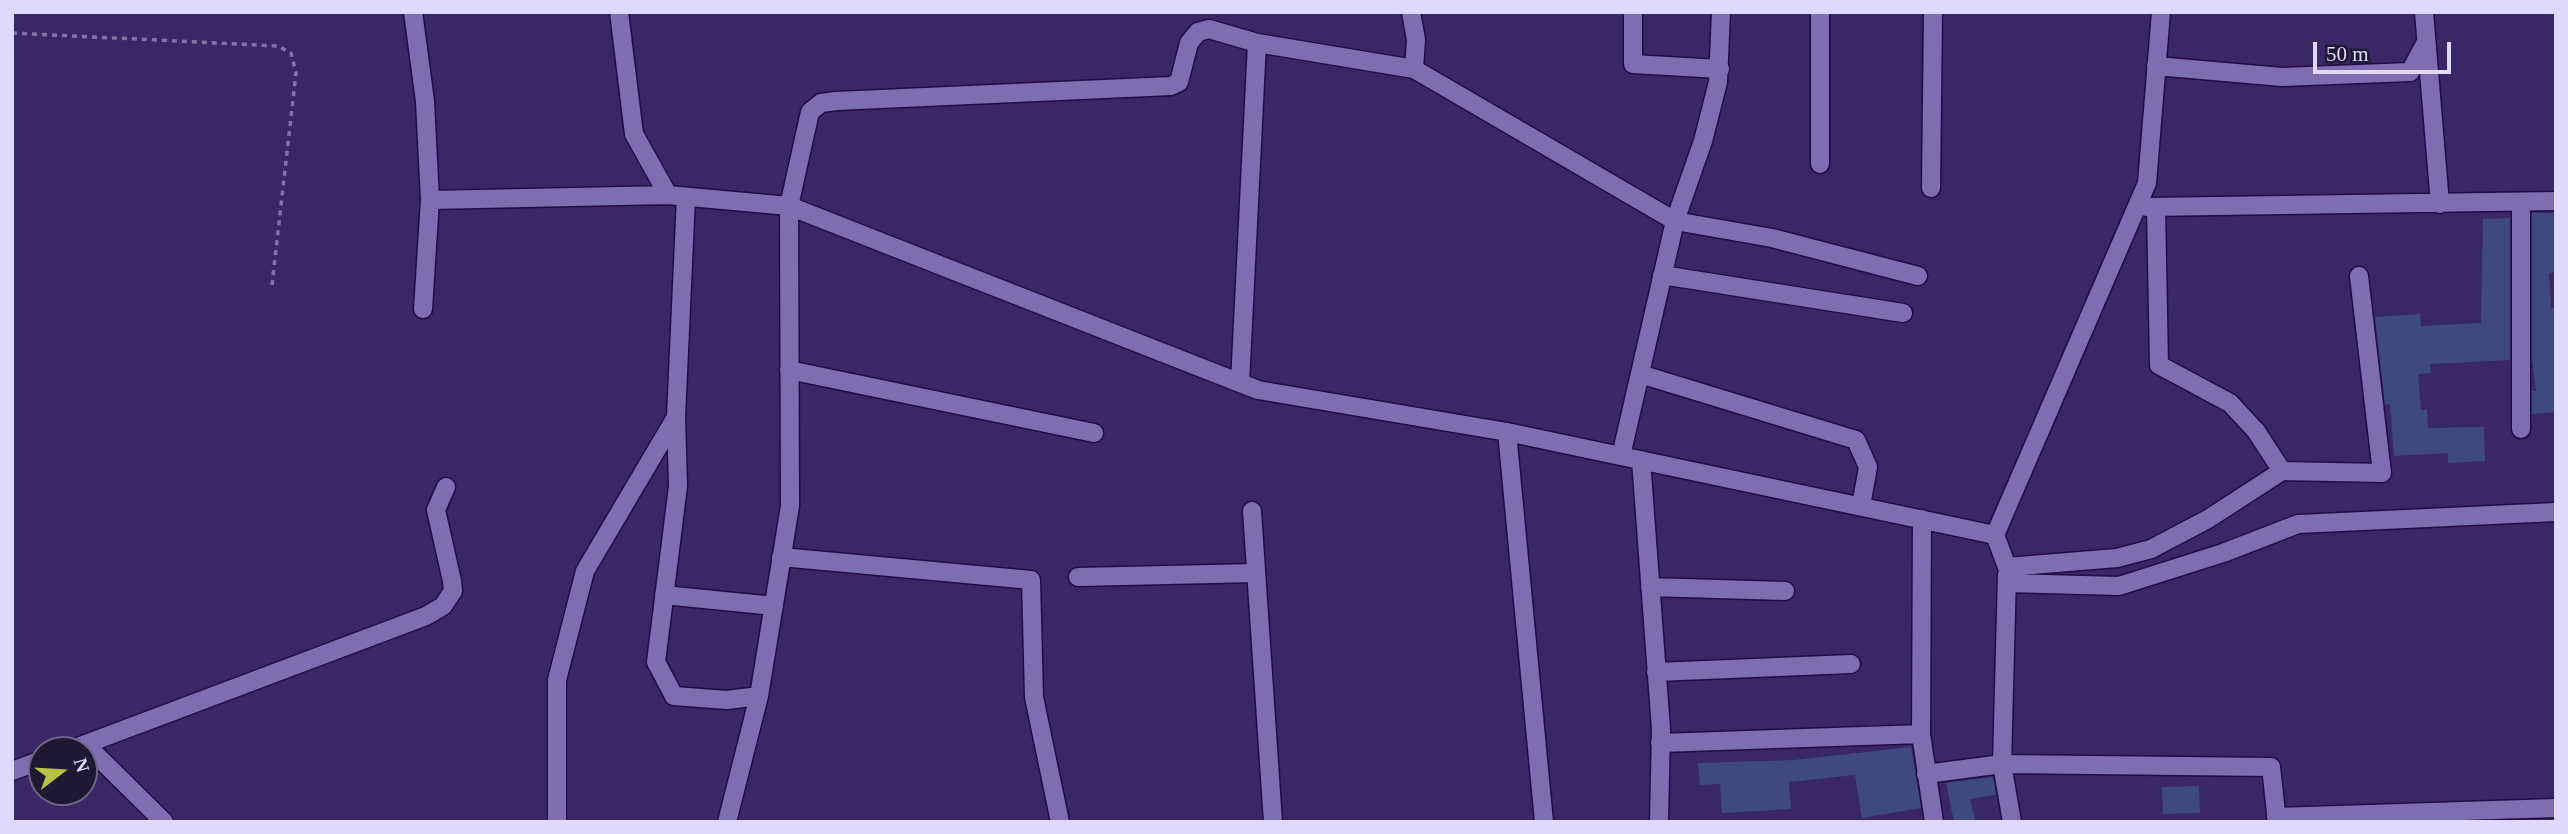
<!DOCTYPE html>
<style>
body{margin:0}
#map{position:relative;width:2568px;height:834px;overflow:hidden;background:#392865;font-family:"Times New Roman",serif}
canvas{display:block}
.frame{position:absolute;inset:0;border:14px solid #e0d9ff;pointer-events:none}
.north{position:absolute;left:28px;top:736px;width:70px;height:70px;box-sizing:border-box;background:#1e1833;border:2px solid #6c6585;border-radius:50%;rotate:73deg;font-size:19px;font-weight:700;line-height:28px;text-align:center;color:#e0d9ff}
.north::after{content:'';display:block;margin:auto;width:24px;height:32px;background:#b8c147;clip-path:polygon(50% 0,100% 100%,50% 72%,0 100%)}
.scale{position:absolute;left:2313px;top:42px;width:138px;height:32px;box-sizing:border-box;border:4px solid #e0d9ff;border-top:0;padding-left:9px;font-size:21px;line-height:24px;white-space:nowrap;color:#e0d9ff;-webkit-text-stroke:5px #1e1833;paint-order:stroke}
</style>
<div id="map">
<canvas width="2568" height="834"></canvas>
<div class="frame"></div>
<div class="north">N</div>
<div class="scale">50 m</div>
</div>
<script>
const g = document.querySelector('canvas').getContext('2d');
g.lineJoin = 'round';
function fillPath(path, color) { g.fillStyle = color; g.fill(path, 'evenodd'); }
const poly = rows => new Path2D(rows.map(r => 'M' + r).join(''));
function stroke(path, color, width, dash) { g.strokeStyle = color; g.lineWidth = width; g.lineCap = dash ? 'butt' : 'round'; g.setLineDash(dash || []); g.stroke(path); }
const building = poly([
 [2532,213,2556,213,2556,272,2549,273,2551,308,2556,308,2556,412,2532,414,2532,391,2536,391,2532,360],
 [2510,218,2510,360,2430,364,2431,373,2418,374,2421,410,2427,410,2428,428,2484,427,2485,461,2448,463,2448,453,2394,456,2390,404,2385,405,2375,317,2420,314,2421,326,2481,323,2483,219],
 [1911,747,1921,808,1862,818,1855,775,1789,782,1791,809,1722,813,1720,784,1700,785,1698,763,1794,760],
 [1993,777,1996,795,1970,799,1976,822,1954,822,1946,783],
 [2199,786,2200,813,2163,814,2162,787]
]);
const path = poly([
 [12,33,278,46,291,53,296,73,272,285]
]);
const minor = poly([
 [413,12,425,101,430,200,668,195],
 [619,12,634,134,668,195,789,206,1258,390,1507,432,1995,535,2147,183,2161,12],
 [1411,12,1416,40,1414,69],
 [1633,12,1633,64,1720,69],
 [1721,12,1718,82,1703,141,1675,221,1772,238,1918,276],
 [1820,12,1820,164],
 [2424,12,2440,204],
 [2156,66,2282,77,2410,72,2426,42],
 [1931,188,1933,12],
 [2147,207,2556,201],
 [2156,207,2159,365,2230,403,2256,431,2282,471,2382,473,2359,276],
 [1662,275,1903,313],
 [423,309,430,200],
 [789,370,1094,433],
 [1640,374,1856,440,1868,467,1861,506],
 [1240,383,1257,43,1414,69,1675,221,1621,456],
 [676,417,678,486,656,662,674,696,727,700,759,696],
 [2521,429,2521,202],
 [1507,432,1544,822],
 [1641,460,1661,729,1659,822],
 [1252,511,1273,822],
 [1995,535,2007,567,2117,558,2151,549,2208,519,2282,471],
 [781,557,1031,580,1034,697,1060,822],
 [2007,574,2002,764,2012,822],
 [1078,577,1256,573],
 [2007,583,2119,586,2223,553,2298,524,2556,512],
 [1650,587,1785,591],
 [664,595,774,606],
 [1656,672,1851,664],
 [1921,734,1922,519],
 [1660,743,1921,734,1934,822],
 [85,744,164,822],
 [70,750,426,616,443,606,453,591,452,581,436,510,446,487],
 [12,771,42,760],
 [1926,774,2002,764,2271,767,2277,822],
 [2276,817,2556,808],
 [557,822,557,680,585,571,676,417,686,197],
 [727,822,759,696,790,506,789,206,810,112,821,103,836,101,1171,86,1179,82,1189,43,1198,32,1209,29,1257,43]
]);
fillPath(building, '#3e4982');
stroke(minor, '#220c48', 21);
stroke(path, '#8175a8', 3.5, [5, 5]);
stroke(minor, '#7d6eb2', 18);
</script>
